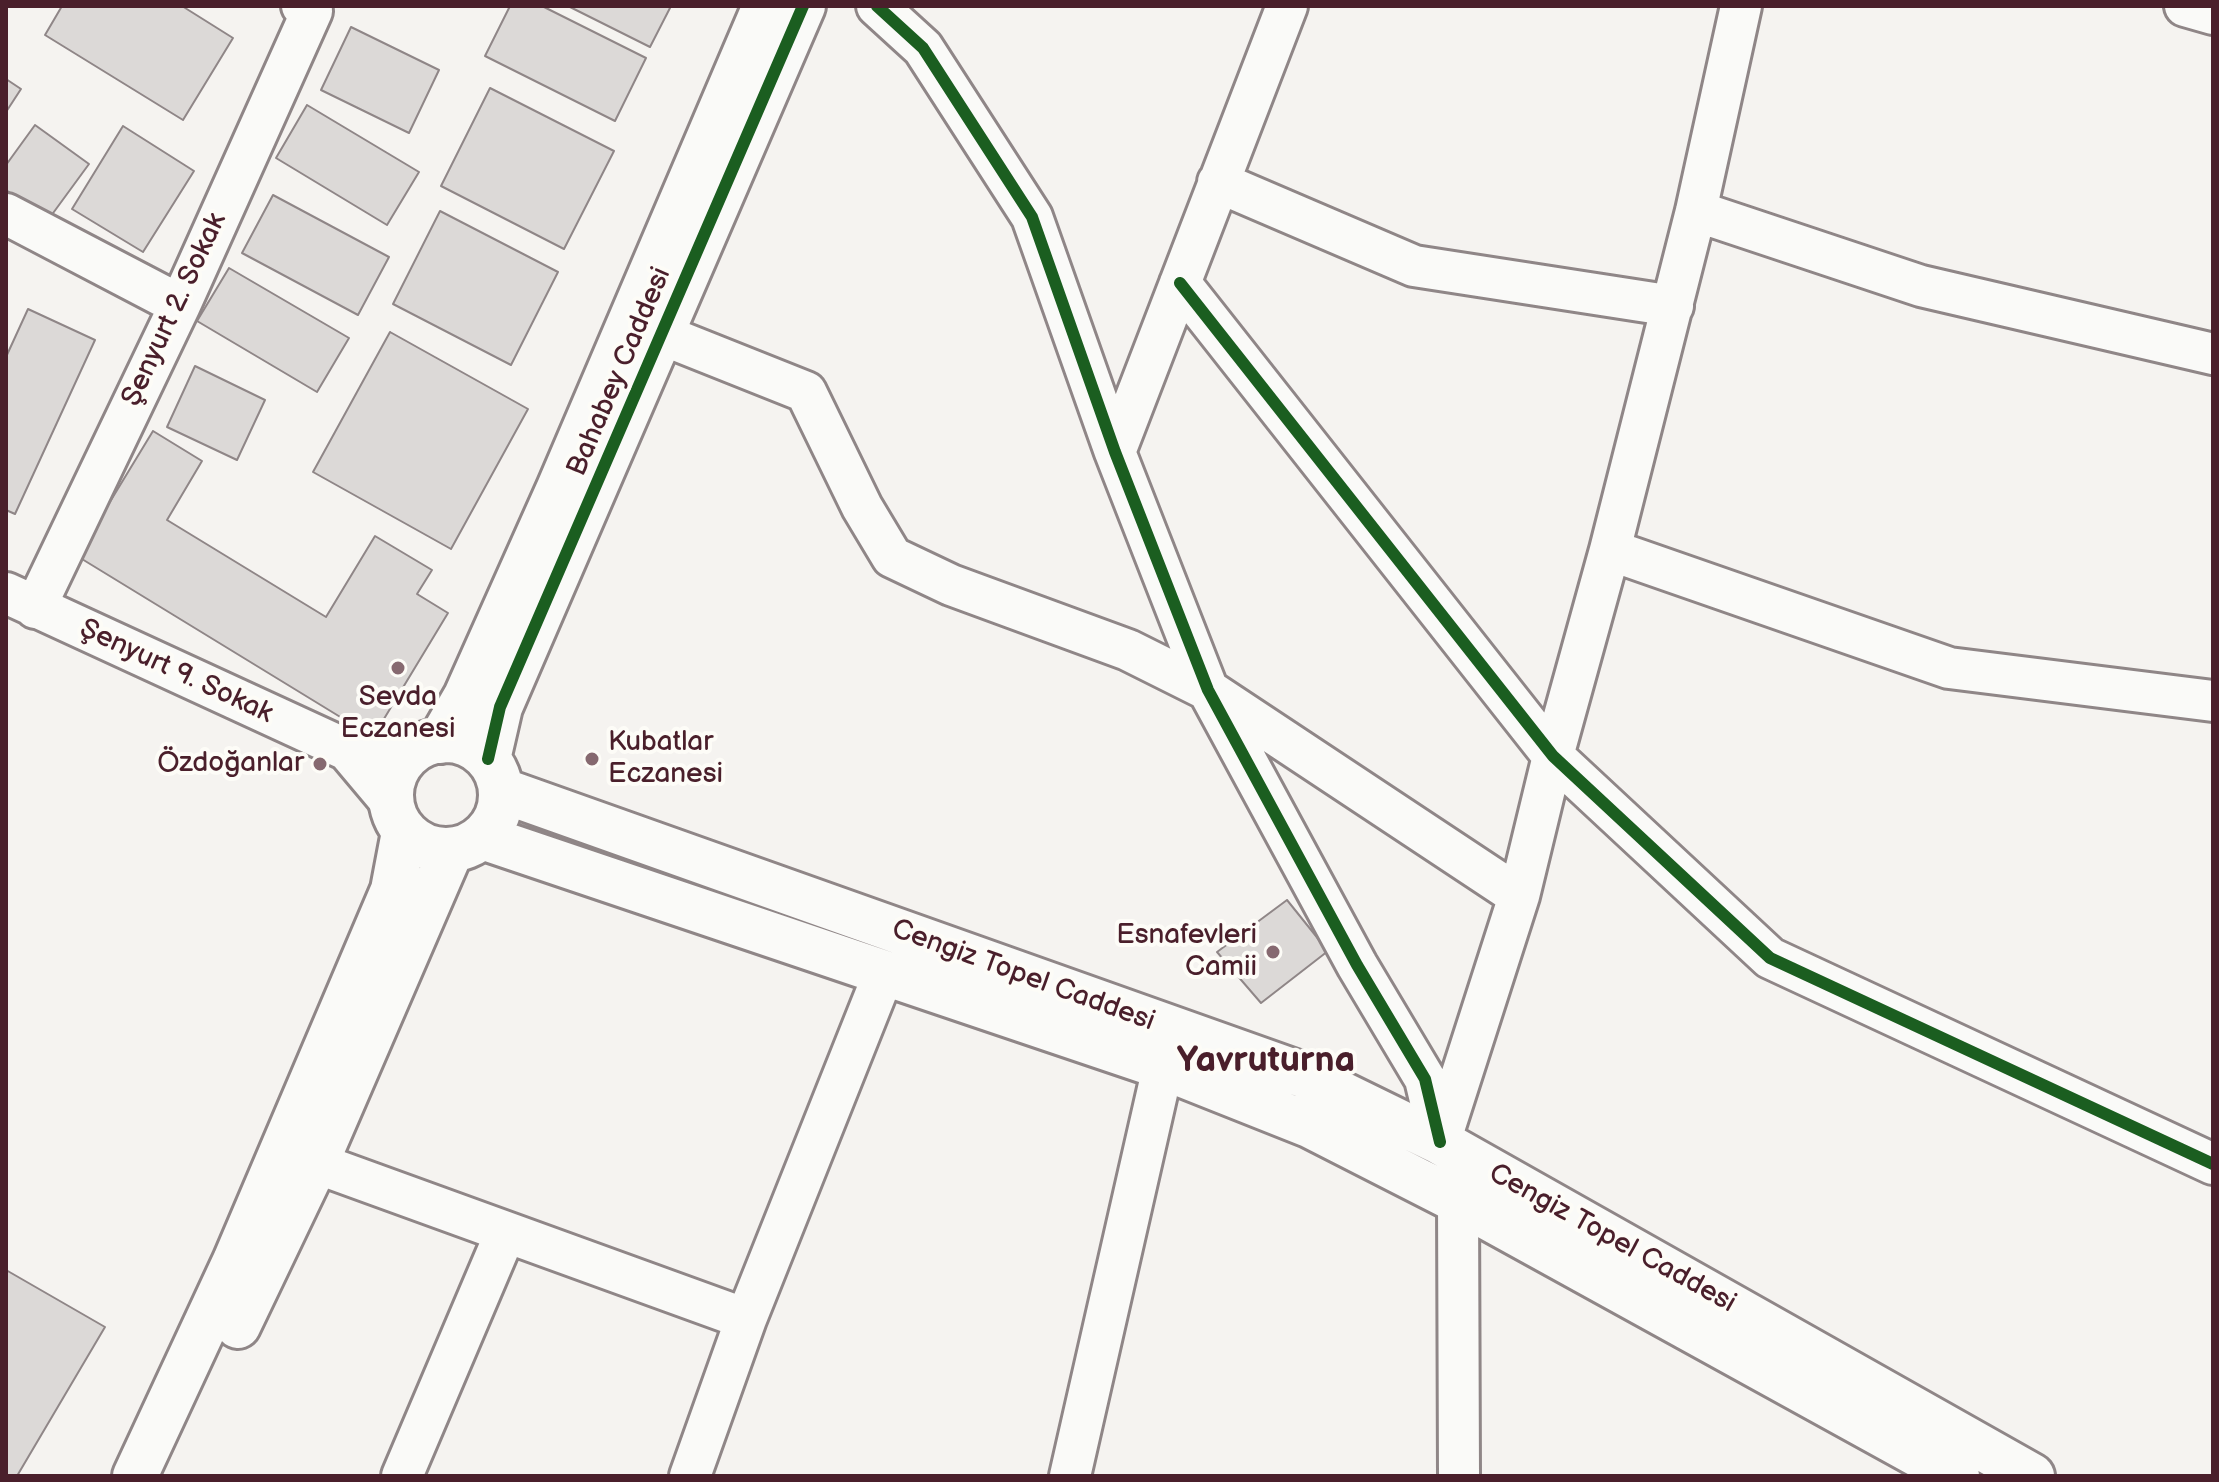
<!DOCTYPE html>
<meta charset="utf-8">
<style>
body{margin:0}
#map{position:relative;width:2219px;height:1482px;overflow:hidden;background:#f5f3f0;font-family:"Balsamiq Sans",sans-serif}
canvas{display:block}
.frame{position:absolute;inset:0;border:8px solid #4a1f2b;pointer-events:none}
</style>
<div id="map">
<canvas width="2219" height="1482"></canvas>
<div class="frame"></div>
</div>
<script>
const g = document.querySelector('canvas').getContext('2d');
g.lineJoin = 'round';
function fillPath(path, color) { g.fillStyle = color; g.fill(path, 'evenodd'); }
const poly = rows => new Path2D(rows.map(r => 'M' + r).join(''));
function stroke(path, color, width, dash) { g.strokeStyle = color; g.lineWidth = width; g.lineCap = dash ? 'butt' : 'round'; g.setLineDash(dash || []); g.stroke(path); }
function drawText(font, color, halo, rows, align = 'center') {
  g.font = font + ' "Balsamiq Sans",sans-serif'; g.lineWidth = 8; g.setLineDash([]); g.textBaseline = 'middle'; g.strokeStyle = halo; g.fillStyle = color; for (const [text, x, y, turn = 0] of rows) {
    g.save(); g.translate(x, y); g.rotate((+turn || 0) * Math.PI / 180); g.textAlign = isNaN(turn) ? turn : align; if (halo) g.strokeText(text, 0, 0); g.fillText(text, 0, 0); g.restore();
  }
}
const building = poly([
 [62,6,182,6,233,38,183,120,45,35,62,6],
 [510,6,542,6,646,58,615,121,485,56,510,6],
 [568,6,671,6,650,47,568,6],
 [351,27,439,70,409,133,321,90,351,27],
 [6,79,21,89,6,112,6,79],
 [490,88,614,151,564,249,441,186,490,88],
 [307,105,419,172,387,225,276,158,307,105],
 [35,125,89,164,48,220,6,190,6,165,35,125],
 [123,126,194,171,143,252,72,209,123,126],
 [273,195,389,257,358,315,242,253,273,195],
 [440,211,558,272,511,365,393,304,440,211],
 [229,268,349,338,317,392,197,321,229,268],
 [28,309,95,340,15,514,6,510,6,357,28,309],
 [390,332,528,409,451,549,313,472,390,332],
 [195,366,265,400,237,460,167,427,195,366],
 [153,431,202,461,167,520,326,617,375,536,432,570,417,594,448,613,373,737,77,556,153,431],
 [1287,900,1328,951,1261,1003,1217,952,1287,900],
 [6,1270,105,1327,17,1476,6,1476,6,1270]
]);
const street = poly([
 [877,6,923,48,1032,217,1115,452,1208,690,1357,965,1425,1079,1440,1142],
 [2185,6,2213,14],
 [1218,182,1414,266,1673,306],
 [1696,211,1921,286,2213,354],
 [6,214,180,305],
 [1180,283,1553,756,1770,958,2213,1164],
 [663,335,806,392,862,507,892,557,951,585,1128,650,1208,690,1519,896],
 [1115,452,1287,6],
 [1610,550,1949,668,2213,701],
 [6,593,347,750,389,800],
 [35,608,180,305,312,11,302,6],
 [347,750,391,750,424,744],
 [1440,1142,1519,896,1553,756,1610,550,1696,211,1741,6],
 [316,1163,746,1319],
 [1458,1201,1459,1476],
 [402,1476,505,1234],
 [690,1476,746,1319,884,973],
 [1070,1476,1163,1067]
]);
const secondary = poly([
 '391 795a55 55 0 1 1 110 0a55 55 0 1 1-110 0Z',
 [440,741,466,696,559,488,765,6],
 [488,759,500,707,803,6],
 [501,790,1303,1075,1440,1142,2032,1476],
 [482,837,1163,1067,1309,1125,1458,1201,1957,1476],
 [238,1326,316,1163,451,851],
 [135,1476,235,1261,393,890,404,832]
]);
const cycleway = poly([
 [877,6,923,48,1032,217,1115,452,1208,690,1357,965,1425,1079,1440,1142],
 [1180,283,1553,756,1770,958,2213,1164],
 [488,759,500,707,803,6]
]);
const markers = [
 [398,668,8,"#866970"],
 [592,759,8,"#866970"],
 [320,764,8,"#866970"],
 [1273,952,8,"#866970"]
];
const streetNames = [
 ["Şenyurt 2. Sokak",175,310,-65],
 ["Bahabey Caddesi",620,372,-67],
 ["Şenyurt 9. Sokak",176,672,25],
 ["Cengiz Topel Caddesi",1023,976,20],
 ["Cengiz Topel Caddesi",1612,1239,29]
];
const poiNames = [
 ["Sevda",398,698,"center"],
 ["Eczanesi",398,730,"center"],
 ["Kubatlar",608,743,"left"],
 ["Eczanesi",608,775,"left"],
 ["Özdoğanlar",304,764],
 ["Esnafevleri",1257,936],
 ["Camii",1257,968]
];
const districtNames = [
 ["Yavruturna",1266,1062]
];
fillPath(building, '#dcd9d7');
stroke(building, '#8f8687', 2);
stroke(street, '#8f8687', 46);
stroke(secondary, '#8f8687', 50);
stroke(street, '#fafaf8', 40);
stroke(secondary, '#fafaf8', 44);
stroke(cycleway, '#1b5e20', 12);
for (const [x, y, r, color] of markers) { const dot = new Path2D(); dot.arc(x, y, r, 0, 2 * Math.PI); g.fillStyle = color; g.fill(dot); stroke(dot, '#fdfcf7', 3); }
drawText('28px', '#4a1f2b', '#fdfcf7', streetNames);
drawText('28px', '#4a1f2b', '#fdfcf7', poiNames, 'right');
drawText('bold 36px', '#4a1f2b', '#fdfcf7', districtNames);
</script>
